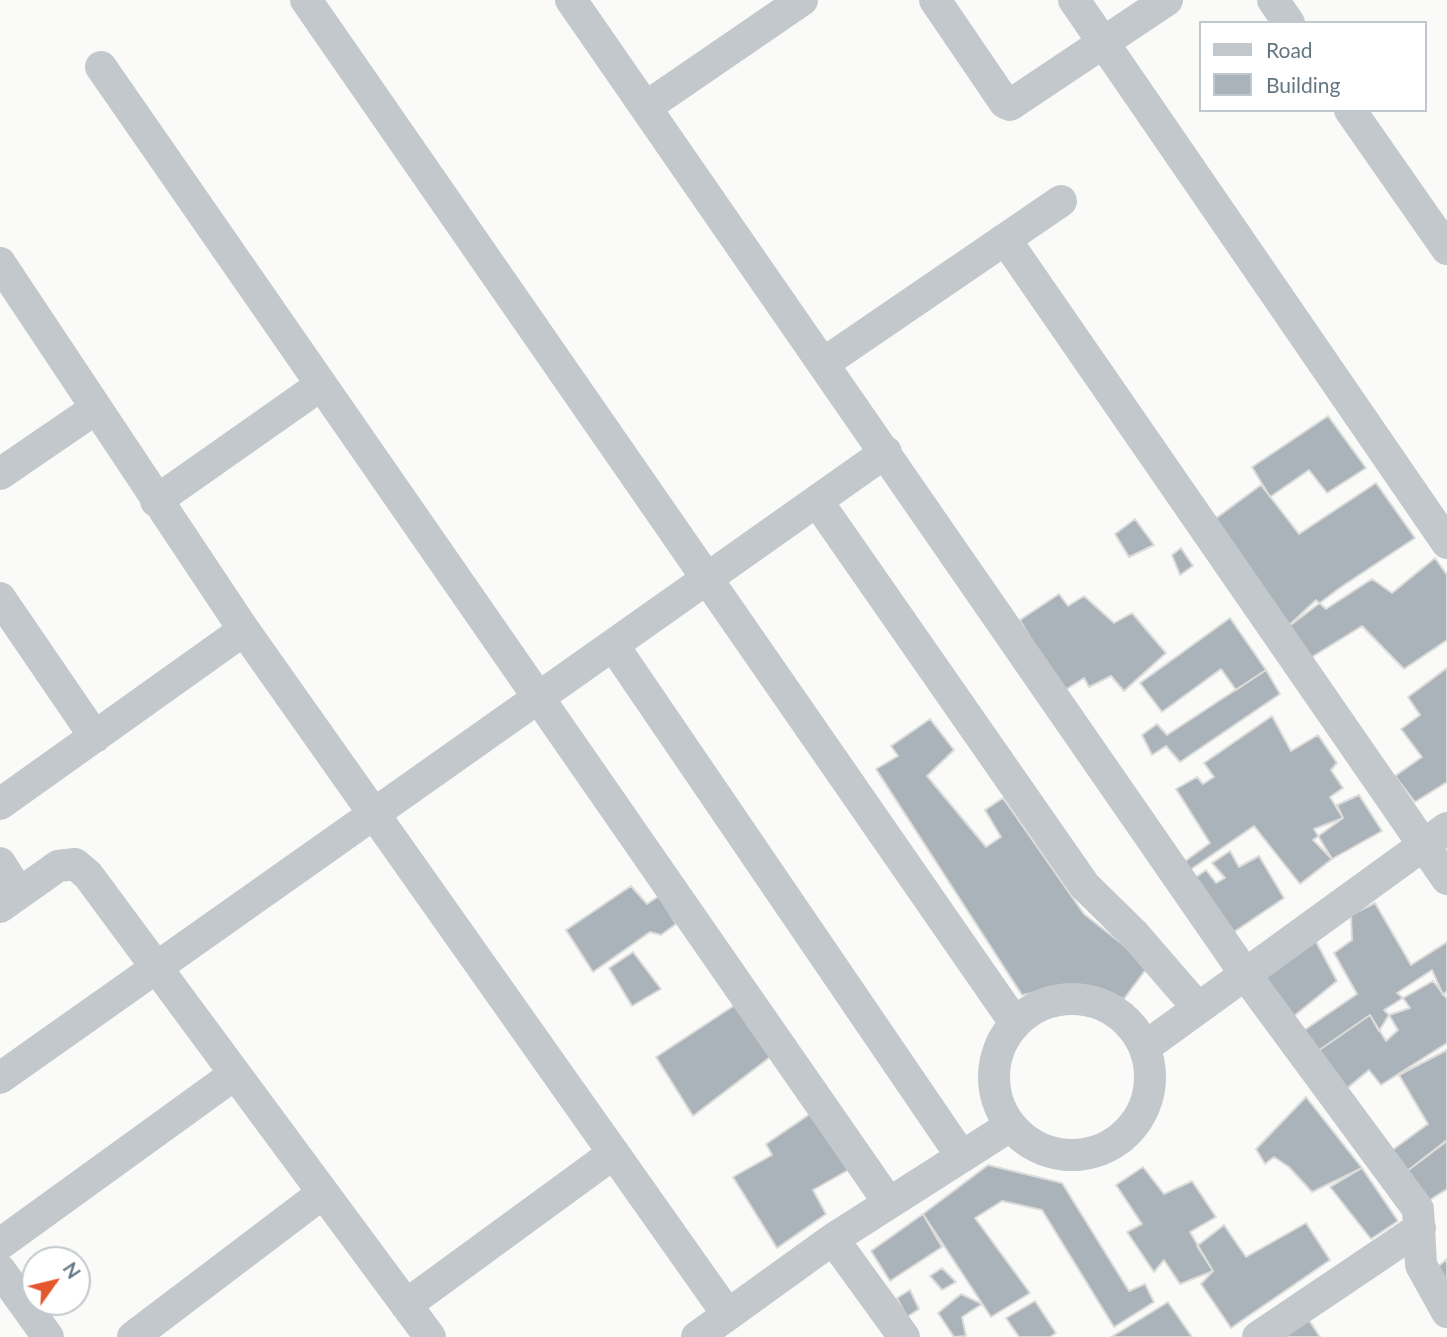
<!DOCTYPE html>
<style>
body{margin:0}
#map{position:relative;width:1447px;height:1337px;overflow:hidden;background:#fafaf8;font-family:Lato,sans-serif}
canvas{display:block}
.legend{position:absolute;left:1199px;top:21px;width:228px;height:91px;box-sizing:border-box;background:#fff;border:2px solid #c1c8cd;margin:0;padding:9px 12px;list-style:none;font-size:21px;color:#657683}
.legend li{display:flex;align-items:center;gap:14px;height:35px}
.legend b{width:35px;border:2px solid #c1c8cd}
.north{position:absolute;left:21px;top:1246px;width:70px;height:70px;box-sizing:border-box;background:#fff;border:2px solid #c1c8cd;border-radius:50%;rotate:56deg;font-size:19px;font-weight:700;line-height:28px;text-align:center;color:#657683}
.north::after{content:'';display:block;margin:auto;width:24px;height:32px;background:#e4572e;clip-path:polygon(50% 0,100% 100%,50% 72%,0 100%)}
</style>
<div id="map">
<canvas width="1447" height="1337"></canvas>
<ul class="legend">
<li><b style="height:9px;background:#c3c8cc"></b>Road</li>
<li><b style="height:19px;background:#aab3b9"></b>Building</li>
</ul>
<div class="north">N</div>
</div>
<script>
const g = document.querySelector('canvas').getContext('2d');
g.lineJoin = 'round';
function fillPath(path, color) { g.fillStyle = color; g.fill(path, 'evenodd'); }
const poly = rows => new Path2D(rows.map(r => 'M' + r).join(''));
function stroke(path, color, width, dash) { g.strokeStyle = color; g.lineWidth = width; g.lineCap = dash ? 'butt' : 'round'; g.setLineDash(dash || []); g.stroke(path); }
const building = poly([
 [1328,416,1366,468,1327,493,1309,470,1270,497,1252,467,1328,416],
 [1376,483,1415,538,1341,587,1284,630,1204,527,1261,485,1299,534,1376,483],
 [1135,519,1154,545,1129,557,1115,534,1135,519],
 [1181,548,1193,566,1180,575,1172,555,1181,548],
 [1435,558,1447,575,1447,640,1404,669,1362,626,1299,665,1284,630,1316,600,1326,609,1372,579,1392,593,1435,558],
 [1059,594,1068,606,1084,596,1114,623,1132,613,1166,653,1124,691,1111,676,1089,687,1084,678,1062,692,1020,620,1059,594],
 [1230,618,1266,670,1236,690,1221,669,1162,712,1140,683,1230,618],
 [1447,668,1447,782,1415,802,1395,776,1422,757,1401,729,1420,715,1408,697,1447,668],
 [1266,670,1280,694,1180,762,1166,746,1152,755,1142,735,1157,724,1167,735,1266,670],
 [1272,716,1291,751,1318,735,1337,763,1331,770,1343,788,1330,797,1343,818,1314,829,1332,859,1300,884,1254,826,1187,872,1180,865,1210,843,1176,789,1197,777,1203,784,1214,777,1204,763,1272,716],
 [930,719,954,750,927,776,986,847,1001,837,985,810,1003,798,1084,914,1149,965,1124,999,1100,989,1072,985,1022,995,876,769,898,756,891,746,930,719],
 [1359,795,1382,831,1332,859,1313,840,1343,818,1337,805,1359,795],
 [1230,851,1239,867,1259,856,1284,898,1231,934,1192,880,1206,870,1216,883,1225,878,1212,863,1230,851],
 [631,886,647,904,659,896,676,924,661,935,650,932,593,972,566,930,631,886],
 [1375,903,1411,965,1447,942,1447,991,1443,995,1432,970,1397,993,1403,998,1384,1010,1389,1015,1379,1031,1370,1015,1315,1053,1303,1031,1357,994,1334,953,1352,940,1351,915,1375,903],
 [1313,936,1337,981,1289,1020,1250,981,1313,936],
 [633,952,661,989,632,1006,609,968,633,952],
 [1433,981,1447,999,1447,1043,1381,1085,1369,1070,1345,1090,1315,1053,1370,1015,1386,1041,1398,1030,1389,1015,1410,1008,1403,998,1433,981],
 [738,1003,782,1048,693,1116,656,1057,738,1003],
 [1447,1050,1447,1141,1402,1175,1391,1151,1428,1124,1399,1075,1447,1050],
 [1306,1097,1362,1168,1312,1192,1289,1167,1274,1157,1265,1164,1256,1149,1306,1097],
 [813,1112,850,1169,813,1190,826,1214,777,1248,733,1177,772,1155,766,1144,813,1112],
 [1447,1140,1447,1189,1425,1203,1402,1175,1447,1140],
 [988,1165,1062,1183,1129,1291,1145,1284,1154,1302,1114,1327,1042,1210,1002,1201,975,1218,1030,1293,991,1317,923,1214,988,1165],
 [1143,1167,1164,1194,1192,1181,1216,1217,1190,1232,1213,1271,1180,1284,1164,1260,1154,1272,1127,1232,1142,1224,1116,1185,1143,1167],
 [1362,1168,1398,1221,1371,1239,1330,1187,1362,1168],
 [923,1214,942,1247,890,1281,871,1251,923,1214],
 [1306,1223,1330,1260,1231,1328,1201,1284,1213,1271,1197,1246,1224,1225,1246,1257,1306,1223],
 [1447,1259,1447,1291,1433,1271,1447,1259],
 [942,1268,956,1282,942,1290,930,1276,942,1268],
 [910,1290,919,1309,907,1317,897,1298,910,1290],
 [961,1294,982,1304,962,1317,966,1336,954,1337,938,1313,961,1294],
 [1035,1301,1056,1333,1050,1337,1019,1337,1006,1318,1035,1301],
 [1168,1302,1192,1337,1111,1337,1160,1307,1168,1302],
 [1301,1308,1320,1337,1265,1337,1301,1308]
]);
const minor = poly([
 [306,0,1015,1023],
 [571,0,1250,981,1418,1209,1421,1265,1447,1312],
 [935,0,1005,103,1010,105,1167,0],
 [1074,0,1447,543],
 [1273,0,1289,23],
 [101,67,889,1203],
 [646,107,802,0],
 [1350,110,1447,249],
 [1005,239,1447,879],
 [0,263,244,630,728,1315],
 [824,363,1061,201],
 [0,474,95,409],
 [156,501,321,385],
 [817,501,1085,886,1134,934,1198,1008],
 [0,598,95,737],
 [613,645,962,1157],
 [0,804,244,630],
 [0,863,19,893],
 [0,907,58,866,75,864,88,875,430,1337],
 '994 1077a78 78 0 1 1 156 0a78 78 0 1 1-156 0Z',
 [1145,1047,1447,828],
 [0,1078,886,452],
 [833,1239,904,1337],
 [0,1244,235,1074],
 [0,1270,48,1337],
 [406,1305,614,1153],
 [133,1337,323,1193],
 [697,1337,833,1239,1010,1126],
 [1258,1337,1420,1228]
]);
fillPath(building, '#aab3b9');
stroke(building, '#dcdcda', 2);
stroke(minor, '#c3c8cc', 32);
</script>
